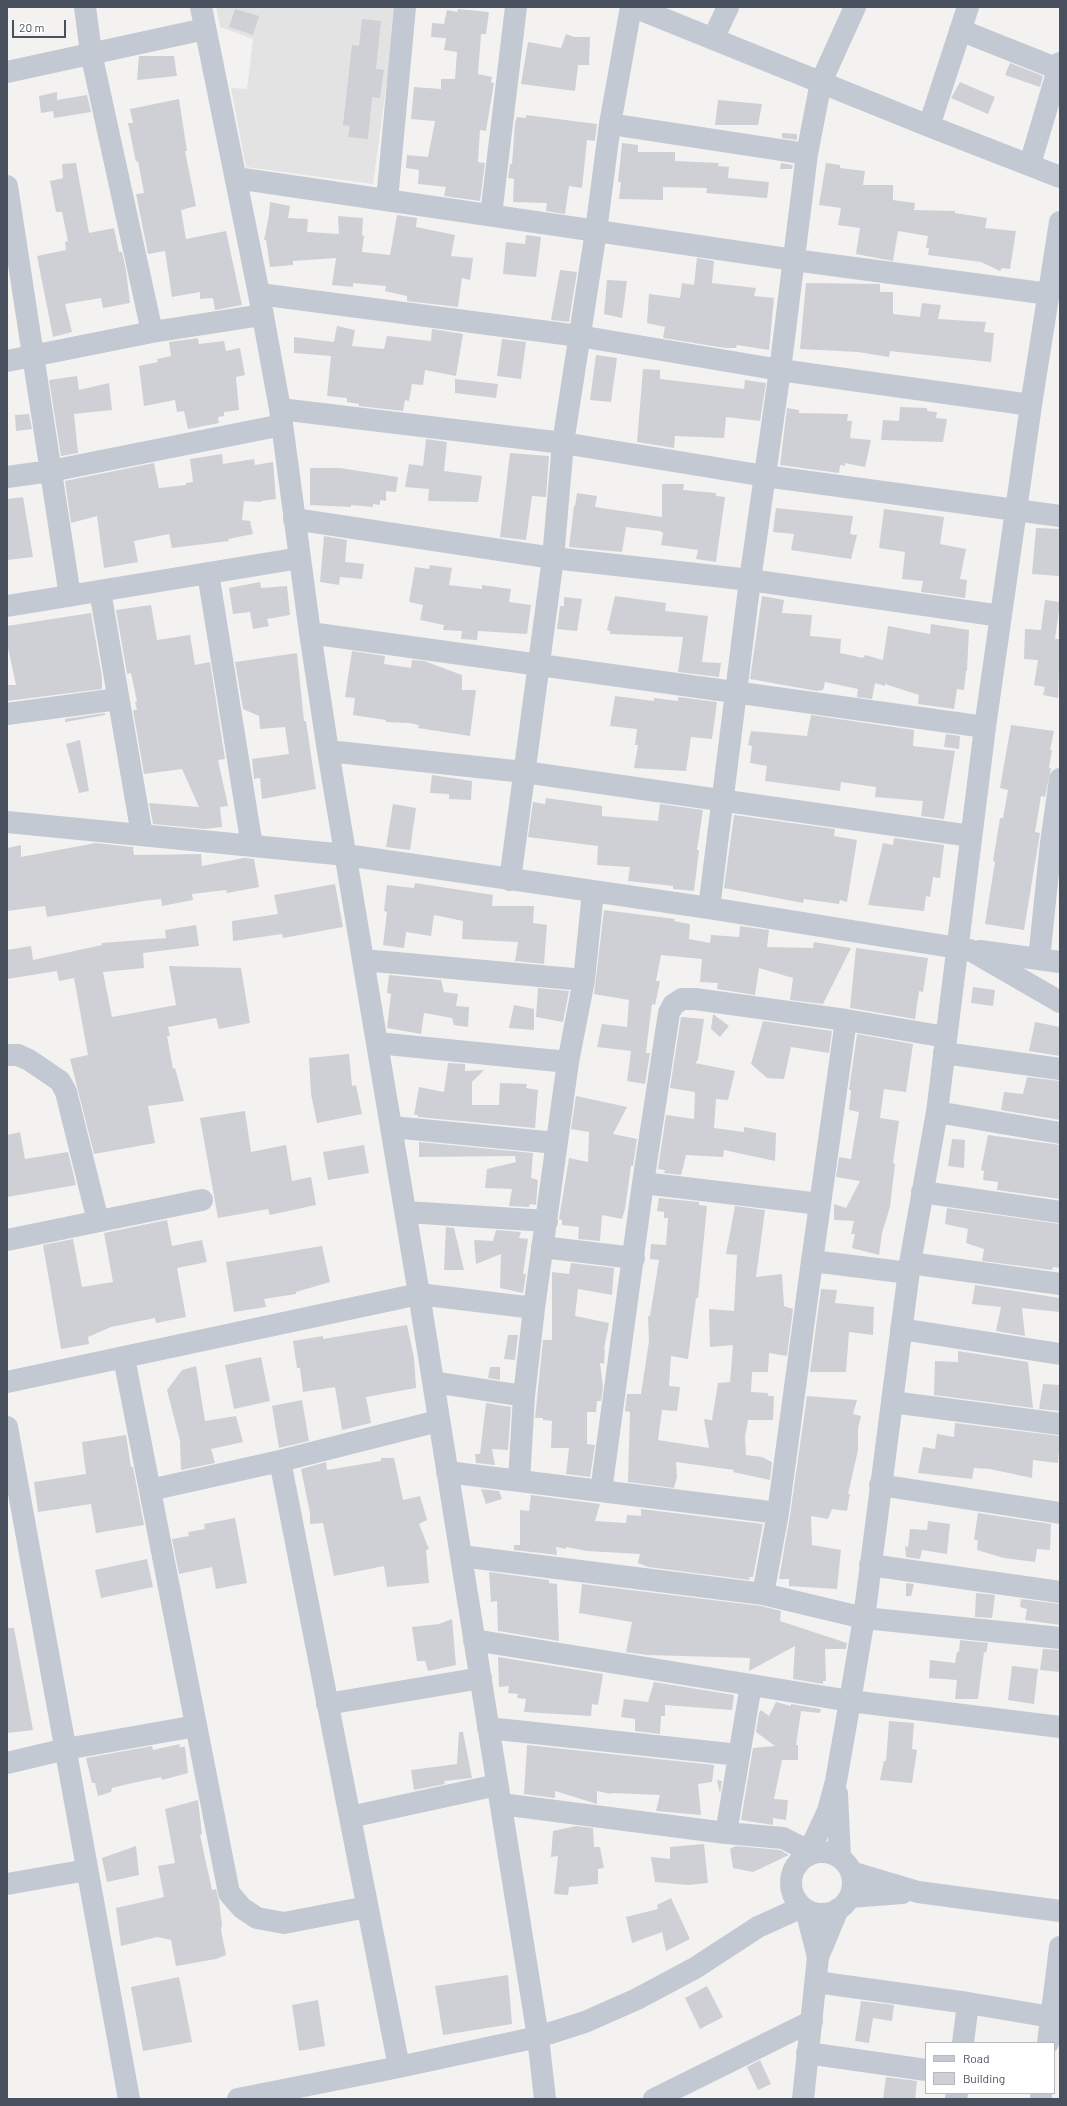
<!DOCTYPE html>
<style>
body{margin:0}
#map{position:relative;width:1067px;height:2106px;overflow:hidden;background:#f3f2f1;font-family:Barlow,sans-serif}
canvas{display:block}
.frame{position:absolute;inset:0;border:8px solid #4a515e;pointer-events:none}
.legend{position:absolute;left:925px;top:2042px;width:130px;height:52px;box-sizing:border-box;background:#fff;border:1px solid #b7b9bf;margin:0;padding:5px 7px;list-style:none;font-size:12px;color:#4a515e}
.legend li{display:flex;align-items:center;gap:8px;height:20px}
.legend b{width:20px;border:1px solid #b7b9bf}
.scale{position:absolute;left:12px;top:20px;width:54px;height:18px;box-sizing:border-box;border:2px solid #4a515e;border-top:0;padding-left:5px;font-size:12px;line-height:14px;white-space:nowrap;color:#4a515e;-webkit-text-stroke:3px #fff;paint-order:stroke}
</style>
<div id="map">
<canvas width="1067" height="2106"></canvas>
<div class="frame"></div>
<ul class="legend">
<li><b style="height:5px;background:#c3c9d2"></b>Road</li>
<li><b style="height:11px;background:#ced0d5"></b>Building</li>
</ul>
<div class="scale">20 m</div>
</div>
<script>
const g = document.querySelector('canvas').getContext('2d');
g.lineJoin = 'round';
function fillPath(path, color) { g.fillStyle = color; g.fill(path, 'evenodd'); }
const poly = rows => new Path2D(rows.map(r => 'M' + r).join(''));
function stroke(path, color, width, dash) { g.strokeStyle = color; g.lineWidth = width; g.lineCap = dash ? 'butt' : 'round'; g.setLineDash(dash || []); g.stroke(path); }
const education = poly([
 [216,7,397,7,373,184,246,167,231,88,247,89,253,39,220,27]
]);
const building = poly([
 [235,9,259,16,253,35,229,27],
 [458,9,489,12,486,34,481,34,478,74,492,77,491,82,494,83,486,131,480,130,478,162,485,163,480,201,444,196,446,187,418,184,419,170,406,168,407,155,428,157,435,121,411,119,414,87,441,89,441,79,455,79,457,52,444,50,446,38,431,37,432,23,444,24,447,10,457,12],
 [362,19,381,21,376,69,384,70,380,98,372,97,368,139,348,137,350,126,343,125,352,45,359,46],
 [566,34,574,37,590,37,589,65,578,65,575,91,521,84,528,42,561,48],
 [139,56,174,56,177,76,137,80],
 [1010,63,1043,76,1040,87,1005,75],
 [960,82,995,97,988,114,951,98],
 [57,92,57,100,87,95,91,112,54,118,53,111,41,113,39,96],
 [179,99,187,151,185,151,196,206,181,210,186,239,226,231,242,305,215,310,213,298,200,299,200,292,172,297,165,251,148,254,136,194,144,193,138,161,136,162,128,123,133,123,130,109],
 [718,100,762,104,758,125,715,125],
 [526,115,597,124,595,141,587,140,582,188,569,186,565,214,546,211,547,203,513,202,514,179,508,178,510,164,512,164,515,123,517,117,526,118],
 [782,133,797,134,797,140,782,138],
 [622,143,638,145,638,152,675,152,675,161,719,163,718,166,729,167,728,178,769,182,767,198,706,193,707,188,663,187,663,200,619,199,621,182,618,182],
 [76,163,89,233,114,228,119,252,122,252,126,270,130,303,103,308,101,298,65,304,72,332,53,337,37,256,66,250,65,242,68,241,62,212,56,212,50,181,63,178,62,164],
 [781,163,793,165,792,169,780,169],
 [826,163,840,165,840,168,865,171,863,185,893,185,893,200,915,203,914,210,955,211,955,213,987,218,985,228,1016,231,1010,269,1002,268,1000,271,981,262,928,255,929,248,926,248,928,236,898,231,893,261,856,254,860,228,838,225,841,208,819,205],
 [270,202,290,206,288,218,308,219,307,232,339,234,338,216,363,218,362,235,364,236,362,252,390,255,397,215,417,218,416,227,455,235,451,256,473,258,470,280,462,278,458,307,407,301,407,296,385,291,386,286,353,283,353,287,332,285,336,258,293,261,293,265,270,267,266,240,264,240,269,215],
 [526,235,541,237,536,277,503,274,506,242,525,244],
 [697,258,714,261,712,283,756,288,754,296,774,298,769,350,737,345,736,348,725,348,663,338,665,327,647,323,649,294,680,298,682,283,694,285],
 [560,270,577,272,569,322,551,320],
 [607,280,627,281,622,318,604,314],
 [806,283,880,284,880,292,893,292,893,314,920,317,922,303,941,305,938,319,986,322,984,332,994,333,991,362,890,351,889,357,858,352,800,349],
 [337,326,355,330,352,346,384,349,387,336,431,341,432,329,463,334,456,376,425,370,423,385,412,384,409,401,405,400,403,411,359,406,359,404,347,402,347,398,327,396,331,356,294,353,294,337,334,342],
 [198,338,199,344,224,341,226,351,240,348,245,375,236,377,239,410,224,412,224,416,218,417,219,423,188,429,184,411,177,412,175,400,144,406,139,366,158,362,157,359,171,356,169,342],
 [502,339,526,342,521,379,497,376],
 [596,355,617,358,611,402,590,400],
 [643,369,660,370,660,379,744,389,745,380,766,383,760,421,726,417,724,438,675,436,674,448,637,442],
 [77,376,79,390,109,383,112,410,74,414,78,453,61,456,49,380],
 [455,379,498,384,496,398,455,393],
 [900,407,927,408,927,411,937,412,936,418,947,419,943,442,881,440,883,420,899,421],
 [787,408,799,410,799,413,848,414,847,421,852,421,850,438,871,440,865,467,845,463,845,466,840,465,839,473,780,465],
 [29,414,32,429,16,431,15,415],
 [426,439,447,442,444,471,482,476,478,502,428,501,429,489,405,487,409,464,423,466],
 [510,453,549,456,546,497,532,496,526,540,500,537],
 [222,454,223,464,254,459,255,465,273,462,276,499,261,501,261,502,244,501,242,520,250,521,253,534,228,539,229,541,172,548,169,534,134,541,138,562,104,568,97,516,71,523,65,481,154,463,159,488,186,485,186,483,193,482,190,459],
 [310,468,340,468,398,477,396,492,386,491,386,501,380,500,380,505,373,504,373,507,351,505,351,507,310,505],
 [662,484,684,484,683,490,716,493,716,496,725,497,716,562,696,559,698,550,661,545,663,533,660,531,626,527,622,552,569,547,574,506,575,506,577,493,597,496,595,507,662,517],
 [23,497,33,557,7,560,7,499],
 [776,508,853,516,850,534,857,535,851,559,791,550,794,534,773,532],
 [884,509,944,517,940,544,966,549,960,579,967,580,965,598,921,592,923,581,902,579,905,552,879,548],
 [1036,528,1060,529,1059,576,1032,574],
 [324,536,347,540,345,562,364,564,362,579,340,577,339,585,320,582],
 [430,565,452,568,449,585,482,589,482,585,511,589,509,602,531,605,527,634,478,631,477,640,461,639,462,631,443,630,444,625,420,620,423,605,409,602,415,567,429,569],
 [260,582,261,588,287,586,290,615,267,619,269,626,253,629,250,612,233,614,229,588],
 [615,596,666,603,665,611,708,616,702,662,721,663,719,677,678,672,683,637,610,634,610,631,607,630],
 [762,596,784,600,782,613,812,615,810,636,841,639,840,653,863,658,865,655,883,660,888,626,930,634,931,624,969,630,967,671,966,671,964,690,957,689,954,709,918,704,919,695,885,684,885,686,875,683,872,699,857,697,858,689,825,682,823,690,817,691,750,679],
 [564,597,582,599,577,631,557,629,560,606,564,606],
 [1045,600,1060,602,1055,639,1060,639,1058,698,1043,695,1045,687,1034,685,1038,660,1024,659,1025,629,1041,630],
 [151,605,157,640,190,635,195,665,210,662,225,759,218,760,228,806,220,807,222,827,205,829,153,824,149,803,199,807,182,769,144,774,133,710,137,710,135,702,137,702,131,673,127,674,116,610],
 [91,613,102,677,102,689,7,701,7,685,16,685,7,643,7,626],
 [352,651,385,656,384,664,411,668,412,660,424,661,462,675,462,690,476,690,470,736,418,728,419,725,409,723,386,722,386,720,353,715,355,698,345,697],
 [297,653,304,721,306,721,316,789,262,799,260,778,254,779,252,759,289,754,285,727,260,729,259,716,243,709,235,662],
 [615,696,654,701,654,698,678,701,678,697,717,702,712,739,691,737,686,771,634,768,638,745,635,745,637,729,610,726],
 [105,713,105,715,65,722,65,719],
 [811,715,914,730,913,746,955,751,944,819,921,816,923,801,875,797,876,787,841,782,840,791,765,781,767,766,750,763,752,746,748,745,751,731,807,736],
 [1011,725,1054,731,1050,750,1052,750,1049,768,1051,768,1045,797,1041,796,1035,832,1040,833,1024,930,985,924,995,862,993,861,1000,818,1003,818,1008,790,1000,788],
 [946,734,960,736,959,749,944,747],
 [80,740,89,791,79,793,66,744],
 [432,775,472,781,471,800,449,799,449,794,430,793],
 [546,798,602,806,602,816,658,821,660,804,703,810,697,850,699,850,694,891,673,889,673,886,628,881,630,867,597,865,598,846,528,837,533,802,545,804],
 [393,804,416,808,410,850,386,847],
 [734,815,835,829,834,836,857,840,847,902,840,900,839,904,804,899,803,903,724,888],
 [894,838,944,845,940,878,933,877,930,897,926,896,924,911,868,905,883,843,893,845],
 [96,843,133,847,134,855,201,854,202,866,244,858,254,859,259,887,227,893,226,890,192,894,193,900,162,906,161,899,144,901,47,917,45,906,7,911,7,848,21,845,21,857],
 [415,883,493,895,492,906,534,906,533,923,547,925,544,964,515,961,518,942,462,939,463,921,434,915,431,936,406,932,404,948,383,945,387,912,384,911,387,885,414,888],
 [335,884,343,927,283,938,282,934,233,941,232,921,278,914,274,895],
 [604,910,675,919,674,921,690,924,689,939,710,943,711,935,739,937,740,926,769,930,767,947,813,948,814,942,851,948,823,1004,790,1000,793,978,759,968,755,995,717,989,718,983,700,982,702,959,661,955,656,981,660,981,655,1005,652,1004,647,1043,646,1053,650,1053,645,1084,627,1081,631,1051,597,1047,602,1024,627,1027,629,1000,594,994],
 [196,925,199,946,143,953,144,968,103,972,112,1017,176,1005,169,966,241,968,250,1023,219,1029,216,1018,168,1027,170,1036,167,1036,173,1069,175,1068,184,1101,148,1106,155,1143,94,1154,70,1059,88,1055,74,978,59,981,57,971,7,979,7,950,31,946,33,960,102,945,102,943,166,938,165,930],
 [856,948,928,958,923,992,919,991,915,1019,850,1008],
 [389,975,441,980,444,992,458,994,456,1006,469,1007,468,1027,454,1025,452,1018,424,1013,421,1034,387,1028,391,994,387,993],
 [973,987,995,990,993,1006,971,1003],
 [538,988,569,991,563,1022,536,1017],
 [514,1005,534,1009,534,1030,509,1028],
 [713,1014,729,1026,720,1037,711,1029],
 [681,1017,704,1019,698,1060,695,1063,735,1071,728,1100,716,1099,714,1128,744,1132,744,1127,776,1133,775,1161,724,1150,723,1157,686,1155,681,1175,664,1173,665,1170,658,1169,666,1115,694,1119,695,1092,670,1088],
 [763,1021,832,1031,829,1053,791,1047,784,1079,767,1078,751,1064],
 [1035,1022,1060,1027,1060,1056,1029,1051],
 [857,1034,913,1044,906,1092,884,1089,880,1118,899,1121,893,1163,895,1164,890,1207,882,1233,879,1255,852,1248,855,1234,851,1234,854,1221,834,1220,834,1204,846,1208,860,1181,836,1177,839,1157,851,1159,859,1112,849,1110,851,1090,849,1090],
 [349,1054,352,1086,356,1085,362,1114,317,1123,311,1094,309,1058],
 [448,1063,465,1064,465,1071,484,1070,472,1082,472,1105,499,1105,500,1083,527,1084,526,1088,538,1090,535,1128,418,1117,418,1115,414,1115,419,1087,444,1092],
 [1027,1077,1060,1081,1060,1120,1001,1110,1004,1092,1023,1094],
 [576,1096,627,1107,613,1134,637,1139,633,1166,631,1166,625,1209,622,1219,602,1215,600,1241,578,1239,579,1227,562,1225,562,1220,559,1219,569,1158,588,1162,589,1132,571,1129],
 [245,1111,251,1152,286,1145,292,1181,311,1177,316,1205,270,1215,268,1209,218,1218,200,1118],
 [20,1132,25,1159,68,1152,76,1185,7,1197,7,1135],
 [988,1135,1060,1145,1060,1199,997,1190,998,1182,983,1180,984,1171,981,1170],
 [952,1139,965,1140,964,1168,948,1166],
 [419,1142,533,1153,531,1178,538,1180,536,1205,530,1204,529,1207,509,1206,512,1189,485,1188,487,1169,516,1162,515,1156,419,1157],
 [364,1145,369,1173,328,1180,323,1152],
 [659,1198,699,1202,699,1205,707,1206,698,1298,696,1298,688,1359,671,1356,669,1386,680,1387,677,1411,662,1410,658,1440,709,1448,704,1419,712,1420,718,1383,730,1382,733,1345,710,1347,709,1309,734,1311,737,1255,726,1254,735,1206,765,1210,756,1277,782,1274,784,1306,793,1309,787,1356,769,1353,768,1372,752,1372,751,1392,768,1393,768,1396,774,1396,773,1420,748,1420,745,1437,746,1455,762,1457,772,1462,770,1480,733,1472,734,1470,676,1462,677,1477,674,1488,628,1482,630,1412,625,1411,627,1394,641,1394,649,1341,648,1316,650,1316,659,1260,650,1259,651,1244,666,1245,668,1218,664,1218,664,1212,657,1211],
 [947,1208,1060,1224,1060,1268,1053,1267,1052,1270,982,1261,984,1249,966,1243,968,1229,945,1224],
 [167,1220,172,1246,202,1240,207,1262,177,1268,186,1317,156,1323,155,1318,111,1327,88,1337,89,1344,61,1349,43,1245,73,1239,82,1287,113,1282,104,1233],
 [446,1227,454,1228,464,1270,444,1270],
 [496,1230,521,1232,519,1238,528,1239,523,1274,526,1274,523,1293,500,1288,501,1254,476,1264,474,1240,493,1241],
 [322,1246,330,1282,296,1292,296,1294,264,1299,266,1307,234,1312,226,1262],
 [571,1263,614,1268,612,1295,578,1289,575,1316,609,1323,604,1349,605,1349,604,1364,600,1363,603,1387,601,1401,597,1401,596,1412,587,1412,587,1444,595,1445,590,1477,566,1474,569,1448,551,1448,552,1421,543,1420,543,1418,535,1418,543,1340,552,1340,552,1272,569,1274],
 [975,1285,1060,1298,1060,1312,1022,1308,1025,1336,996,1331,1001,1307,972,1304],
 [821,1289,837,1290,835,1303,874,1307,873,1335,849,1332,846,1372,810,1372],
 [407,1325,414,1358,416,1388,366,1397,371,1423,342,1430,335,1387,303,1392,300,1368,297,1368,293,1341,323,1336,323,1339],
 [508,1335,518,1335,515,1360,504,1359],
 [958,1351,1028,1362,1033,1408,934,1395,935,1361,958,1362],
 [261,1357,270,1401,234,1409,225,1365],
 [196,1366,205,1421,236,1416,243,1442,211,1449,215,1463,181,1470,180,1441,167,1390,182,1370],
 [490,1367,500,1367,500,1380,488,1378],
 [1043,1384,1060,1385,1060,1411,1039,1409],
 [807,1396,857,1400,853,1414,861,1416,858,1428,858,1450,848,1494,850,1494,847,1511,832,1509,828,1519,811,1516,812,1545,841,1550,837,1589,789,1586,789,1579,779,1579,790,1515],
 [302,1400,309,1441,279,1448,272,1406],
 [486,1403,511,1407,508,1450,492,1449,495,1465,476,1463,475,1454,480,1454],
 [955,1423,1060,1436,1058,1463,1033,1460,1032,1478,990,1469,974,1468,972,1479,918,1473,923,1447,935,1449,937,1434,954,1437],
 [126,1435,131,1467,133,1467,144,1525,96,1533,91,1504,38,1512,34,1482,86,1474,82,1442],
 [381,1458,394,1458,403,1500,420,1496,427,1520,419,1524,429,1549,426,1550,429,1583,387,1587,384,1566,334,1576,323,1523,310,1524,310,1513,301,1469,326,1462,327,1470,381,1461],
 [481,1489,499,1491,502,1499,486,1504],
 [531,1495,600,1504,595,1521,626,1523,627,1515,641,1516,641,1509,763,1524,753,1577,749,1577,750,1580,648,1567,638,1563,640,1554,587,1551,566,1547,566,1549,556,1547,557,1555,514,1550,514,1545,520,1545,520,1510,529,1511],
 [978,1513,1051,1524,1050,1550,1037,1549,1035,1562,1004,1558,977,1550,978,1541,974,1539],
 [235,1518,247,1583,216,1589,212,1567,179,1574,172,1539,189,1536,188,1532,205,1529,204,1524],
 [928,1521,950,1524,947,1554,922,1550,920,1559,906,1557,905,1546,908,1547,910,1529,927,1530],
 [147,1559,153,1587,101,1598,95,1570],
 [489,1572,549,1580,549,1583,557,1584,559,1641,498,1631,497,1601,491,1602],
 [906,1583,914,1584,911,1596,906,1596],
 [582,1584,761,1606,781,1611,780,1621,847,1643,846,1649,825,1649,826,1681,823,1681,823,1684,793,1679,795,1646,749,1671,750,1658,647,1655,626,1652,632,1622,579,1613],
 [976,1593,995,1595,992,1618,975,1617],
 [1021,1599,1060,1604,1060,1625,1025,1620,1027,1609,1020,1607],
 [452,1619,456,1665,428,1671,425,1661,417,1661,412,1627,439,1624],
 [7,1628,14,1628,33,1730,7,1733],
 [960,1640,988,1643,986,1653,984,1652,978,1699,955,1699,957,1680,929,1678,930,1660,955,1663,957,1652,959,1652],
 [1043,1649,1060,1650,1060,1672,1040,1670],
 [498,1657,603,1674,598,1705,592,1704,591,1716,524,1712,526,1699,517,1698,518,1694,508,1693,509,1686,499,1687],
 [1012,1666,1038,1669,1034,1704,1008,1700],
 [654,1682,734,1695,732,1710,665,1705,665,1716,661,1716,660,1734,635,1731,635,1719,621,1717,624,1699,648,1702],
 [776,1702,791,1706,791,1704,821,1709,820,1713,801,1711,796,1745,798,1745,798,1760,782,1760,774,1799,788,1800,786,1820,773,1818,773,1825,741,1820,753,1748,775,1746,756,1732,759,1713,761,1710,769,1716],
 [889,1721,914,1723,912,1749,917,1750,912,1783,880,1780,884,1761,886,1761],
 [459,1732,463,1732,472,1778,444,1781,445,1784,414,1790,411,1770,457,1764],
 [180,1744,179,1747,185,1747,188,1773,162,1780,161,1777,128,1784,112,1788,111,1792,98,1796,95,1783,92,1783,86,1758,152,1746,153,1750],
 [527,1745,714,1765,712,1782,698,1784,701,1815,656,1811,660,1795,612,1793,611,1794,597,1791,597,1804,555,1791,555,1798,524,1794],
 [717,1780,722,1781,720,1794],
 [198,1800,202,1834,200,1835,212,1890,216,1889,219,1901,222,1925,221,1930,226,1955,216,1959,176,1966,171,1940,157,1937,121,1946,116,1908,164,1897,158,1866,175,1863,165,1809],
 [576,1826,593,1828,594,1847,600,1847,604,1868,598,1869,598,1884,569,1887,568,1895,554,1894,558,1856,551,1857,553,1831],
 [704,1844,708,1883,688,1885,655,1882,651,1857,670,1859,670,1847],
 [136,1846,139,1875,107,1882,102,1858],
 [736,1846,780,1850,789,1855,753,1872,733,1868,730,1849],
 [671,1898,690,1939,666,1951,662,1932,632,1943,626,1917,658,1909,657,1905],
 [508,1975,512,2024,443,2035,435,1986],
 [179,1977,192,2042,143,2051,131,1987],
 [707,1986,723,2017,700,2029,685,1998],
 [318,2000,325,2046,299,2051,292,2005],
 [861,2001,894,2005,892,2021,873,2018,869,2043,855,2041],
 [760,2060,771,2084,758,2090,747,2067],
 [886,2077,917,2081,915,2099,883,2099]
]);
const minor = poly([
 [85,7,91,53,152,332],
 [201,7,259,294,280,409,310,633,328,751,419,1294,538,2037,545,2099],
 [634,7,929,126,1060,177],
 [960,30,1058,69],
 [713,39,728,7],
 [7,72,205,29],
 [610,124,807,154],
 [929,126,968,7],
 [1030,164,1060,63],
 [236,178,794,260,1049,294],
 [7,186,70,596],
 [387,200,405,7],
 [491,215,516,7],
 [259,294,579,336,780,370,1031,405],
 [7,361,152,332,262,315],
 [280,409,563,443,765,476,1060,516],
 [7,477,51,471,282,425],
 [294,519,553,558,750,580,1001,616],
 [208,573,252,846],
 [100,591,142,835],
 [7,606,300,558],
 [310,633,985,727],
 [7,714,118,699],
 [328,751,524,772,971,836],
 [7,822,346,855,709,908,970,950,1060,1002],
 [510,880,553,558,563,443,596,231,610,124,631,7],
 [709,908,750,580,780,370,807,154,821,82,855,7],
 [980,951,1060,962],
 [1039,959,1051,843,1060,779],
 [363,960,584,980,593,892],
 [377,1043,568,1062],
 [944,1053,1060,1069],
 [7,1055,18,1055,29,1060,60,1081,66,1092,98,1221],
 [937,1112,1060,1133],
 [392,1127,556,1143],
 [643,1183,820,1204],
 [922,1192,1060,1212],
 [406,1212,547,1221],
 [7,1240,202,1200],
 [542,1247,634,1258],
 [812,1261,846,1020],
 [910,1263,1060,1284],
 [901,1329,1060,1354],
 [124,1358,229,1893,242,1908,257,1918,284,1923,367,1907],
 [7,1382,419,1294,534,1308],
 [433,1382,524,1396],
 [892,1402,1060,1424],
 [7,1427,129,2099],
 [280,1461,399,2067],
 [447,1472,778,1513],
 [519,1481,524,1396,534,1308,568,1062,584,980],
 [880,1485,1060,1513],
 [150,1490,280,1461,438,1421],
 [601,1491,643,1183,669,1013,673,1005,682,999,695,999,846,1020,946,1037],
 [461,1556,763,1594,864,1618,1060,1638],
 [870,1565,1060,1592],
 [763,1594,778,1513,812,1261,909,1273],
 [474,1640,850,1701,1060,1727],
 [751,1685,726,1833,783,1838,807,1850],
 [327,1704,481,1678],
 [488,1728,739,1755],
 [7,1763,66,1749,196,1726],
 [837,1794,840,1857],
 [501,1804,726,1833],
 [350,1817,497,1785],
 '791 1883a31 31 0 1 1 62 0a31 31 0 1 1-62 0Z',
 [797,1865,815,1839,828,1811,836,1781,850,1701,864,1618,910,1263,937,1112,985,727,1031,405,1060,222],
 [851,1872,918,1892,1060,1911],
 [7,1884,87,1870],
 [850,1897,902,1893],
 [806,1910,818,1957],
 [816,1982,968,2003,1051,2017],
 [963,2043,968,2003],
 [1048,2043,1060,1947],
 [807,2053,926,2070],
 [238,2099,399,2067,538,2037,585,2022,637,1999,695,1968,758,1927,802,1907],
 [654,2099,812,2021],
 [803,2099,818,1957,838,1909],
 [956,2099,957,2093],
 [1041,2099,1041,2093]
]);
fillPath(education, '#e4e3e3');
fillPath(building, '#ced0d5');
stroke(minor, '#c3c9d2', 22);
</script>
